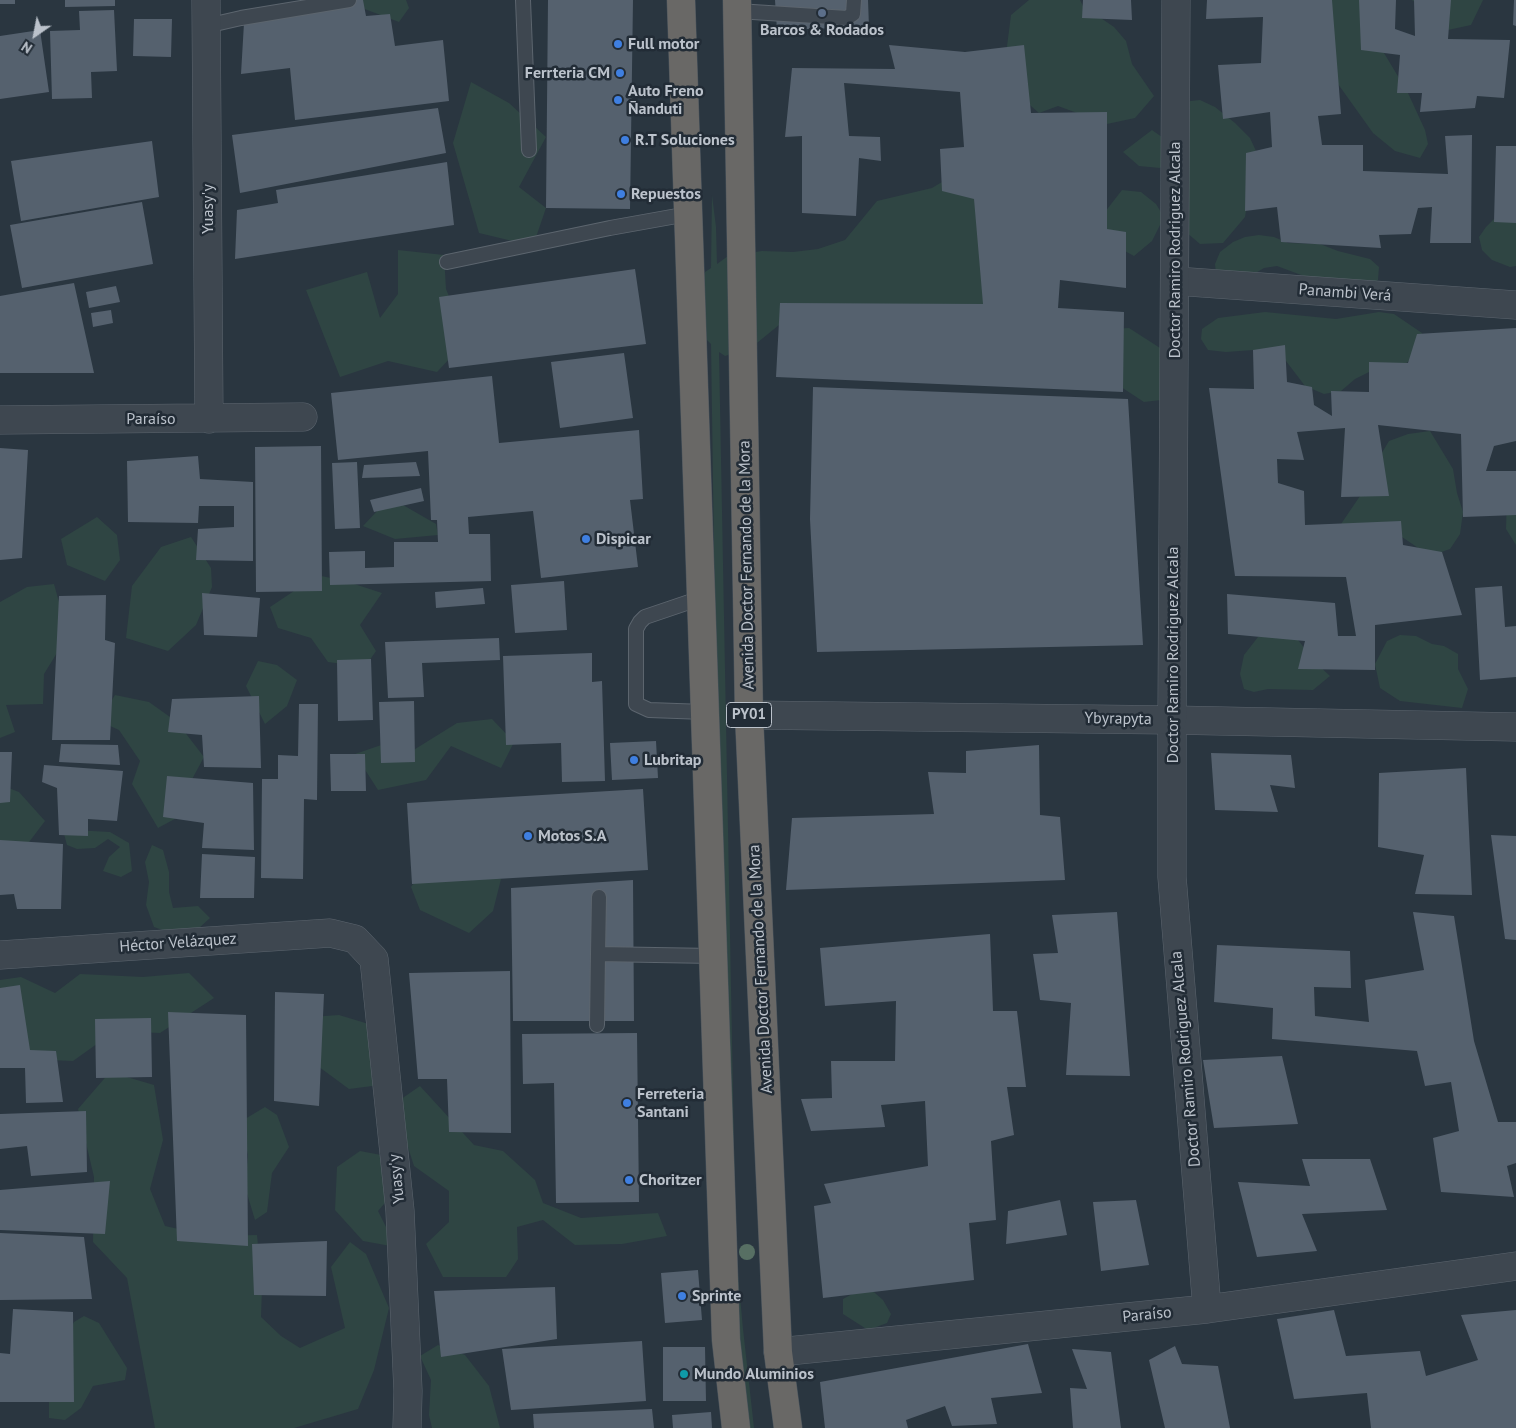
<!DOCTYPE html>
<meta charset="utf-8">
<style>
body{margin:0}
#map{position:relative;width:1516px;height:1428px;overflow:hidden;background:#2a3640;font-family:"PT Sans",sans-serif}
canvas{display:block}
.north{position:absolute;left:10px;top:10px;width:50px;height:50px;-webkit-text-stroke:4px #222c36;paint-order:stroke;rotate:213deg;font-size:14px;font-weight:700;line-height:20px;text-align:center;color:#bbc2cb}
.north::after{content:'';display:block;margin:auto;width:18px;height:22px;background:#bbc2cb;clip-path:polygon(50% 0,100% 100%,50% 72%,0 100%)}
</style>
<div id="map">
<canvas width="1516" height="1428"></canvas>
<div class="north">N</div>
</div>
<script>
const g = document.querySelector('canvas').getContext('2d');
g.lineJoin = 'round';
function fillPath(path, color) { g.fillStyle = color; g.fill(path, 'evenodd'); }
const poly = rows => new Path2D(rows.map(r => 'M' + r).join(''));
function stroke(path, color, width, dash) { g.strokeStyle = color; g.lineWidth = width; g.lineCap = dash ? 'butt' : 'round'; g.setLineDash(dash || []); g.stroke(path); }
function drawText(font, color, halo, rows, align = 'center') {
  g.font = font + ' "PT Sans",sans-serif'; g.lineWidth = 5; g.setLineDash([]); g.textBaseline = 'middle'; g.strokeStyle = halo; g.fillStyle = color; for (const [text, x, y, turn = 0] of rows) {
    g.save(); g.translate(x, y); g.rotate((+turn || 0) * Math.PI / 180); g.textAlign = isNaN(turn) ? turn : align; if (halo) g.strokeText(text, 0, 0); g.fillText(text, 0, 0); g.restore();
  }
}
const green = poly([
 [356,0,406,0,409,8,399,22,362,8],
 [1029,0,1080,0,1083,6,1114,27,1126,41,1132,64,1154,96,1135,118,1107,124,1058,106,1039,113,1023,99,1006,54,1011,15],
 [1323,0,1365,0,1384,53,1408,93,1425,130,1428,144,1420,158,1395,151,1373,133,1338,84],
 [1412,0,1483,0,1471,25,1448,30],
 [471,82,509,103,546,137,519,187,546,208,533,246,479,233,453,143],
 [1200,100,1215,107,1235,123,1250,138,1256,151,1245,217,1223,243,1200,244,1180,227,1182,102],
 [1152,130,1169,142,1175,153,1160,168,1139,166,1123,152],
 [942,182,986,203,992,296,968,318,779,325,752,347,725,356,719,352,736,1252,719,902,711,344,702,335,700,294,705,272,711,268,712,195,716,227,717,264,728,256,762,251,793,252,818,249,845,240,877,201,932,188],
 [1122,190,1141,192,1156,204,1164,217,1152,241,1134,256,1110,243,1101,217],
 [1499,214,1516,215,1516,266,1510,267,1492,260,1482,250,1479,237,1486,227],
 [1259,235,1274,237,1288,243,1320,244,1338,251,1370,259,1379,267,1378,280,1362,288,1320,282,1277,266,1264,268,1254,274,1216,273,1215,264,1220,252,1233,242,1245,237],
 [398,250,444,255,446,289,467,340,437,372,388,361,340,377,306,290,367,272,380,318,398,294],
 [1265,312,1336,319,1379,312,1394,314,1422,333,1416,356,1401,367,1377,368,1355,379,1341,391,1324,394,1305,386,1286,361,1253,350,1226,352,1208,350,1201,339,1202,329,1218,318],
 [1129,328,1185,364,1169,399,1144,402,1118,385,1110,329],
 [1430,431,1453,469,1457,493,1463,512,1460,534,1450,549,1430,556,1402,537,1341,524,1360,496,1371,471,1389,441,1408,434],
 [1516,472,1516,545,1506,529,1507,493],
 [403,505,436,524,438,535,395,539,363,526,378,510],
 [97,517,117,535,120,560,105,581,67,565,61,539],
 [191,537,211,568,212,587,196,625,168,651,126,638,132,586,161,547],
 [312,574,345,581,382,593,360,625,376,651,365,667,328,662,311,638,278,628,270,607,300,587],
 [54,584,68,635,44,674,43,704,6,705,15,732,0,738,0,602,27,587],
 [1400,635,1416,636,1432,644,1444,646,1458,654,1458,669,1468,689,1462,708,1400,701,1380,688,1375,664,1387,641],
 [1295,636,1315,662,1330,676,1313,690,1268,689,1254,692,1244,689,1240,674,1244,655,1258,637],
 [258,661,277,665,297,680,287,706,265,724,246,686],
 [115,695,149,702,177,722,204,757,190,783,184,814,158,828,132,784,140,761,119,730,99,721],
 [492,719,514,742,501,768,451,746,426,780,378,790,355,754,390,742,412,751,457,723],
 [6,787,19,792,45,821,20,854,0,849,0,790],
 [74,830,110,832,129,843,132,871,121,877,103,871,109,857,120,847,108,839,95,848,77,849,67,845,64,834],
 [152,845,163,850,169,872,169,892,173,908,198,906,210,918,198,929,171,933,154,927,146,905,149,882,145,862],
 [434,856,501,879,493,911,469,933,420,910,411,887],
 [189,973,214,998,160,1033,115,1031,73,1061,24,1059,0,996,0,980,21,977,55,993,80,974,143,977],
 [339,1015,372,1025,388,1084,349,1089,315,1064,311,1017],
 [110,1072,154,1085,163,1140,150,1189,165,1226,210,1236,257,1235,262,1288,261,1317,281,1336,300,1348,345,1328,331,1267,350,1242,366,1254,389,1308,374,1370,358,1409,294,1428,155,1428,127,1278,93,1242,94,1177,78,1109],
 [420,1086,474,1145,503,1151,535,1180,543,1203,581,1218,658,1213,667,1236,622,1244,575,1245,543,1220,517,1227,518,1259,506,1277,443,1277,426,1244,449,1222,449,1191,414,1166,394,1104],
 [265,1107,277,1115,289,1147,272,1173,267,1212,255,1220,245,1187,248,1155,240,1122],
 [360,1151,381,1155,402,1183,378,1211,396,1247,363,1241,335,1210,337,1167],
 [736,1253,743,1329,754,1428,745,1428,734,1330],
 [867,1286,883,1300,891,1314,887,1323,868,1330,843,1314,843,1299],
 [84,1316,99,1323,127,1368,125,1380,93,1386,81,1408,65,1420,49,1418,49,1401,66,1339,74,1322],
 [438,1345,465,1355,489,1386,500,1428,432,1428,429,1415,431,1380,420,1356]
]);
const building = poly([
 [0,0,15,0,15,4,0,4],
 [65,0,115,0,115,6,65,7],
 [316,0,363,0,366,16,390,14,395,46,443,40,449,101,295,120,290,68,241,74,244,23],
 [548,0,633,0,630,209,546,208],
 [775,0,868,0,869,27,777,30],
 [1083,0,1131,0,1132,20,1082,18],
 [1207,0,1332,0,1341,114,1318,116,1322,145,1363,145,1363,171,1448,174,1445,136,1472,135,1471,243,1430,243,1432,207,1418,208,1411,234,1379,235,1381,248,1281,242,1277,207,1245,211,1246,153,1272,147,1270,112,1223,119,1218,65,1261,63,1263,17,1206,19],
 [1359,0,1396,0,1395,29,1415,36,1414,0,1451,0,1448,39,1510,40,1504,98,1477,96,1475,108,1420,112,1422,93,1397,93,1400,55,1361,50],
 [1514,0,1516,0,1516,26,1513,25],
 [114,10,117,71,91,72,92,98,52,99,50,31,80,30,79,11],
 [134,19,172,19,171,57,133,56],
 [40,30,49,92,0,99,0,36],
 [889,45,965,52,1024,45,1031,113,1107,112,1107,229,1126,232,1126,288,1060,280,1058,308,1124,312,1123,392,776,377,780,303,983,304,974,199,942,191,940,149,964,147,960,92,844,83,849,136,880,137,881,161,859,158,856,216,802,213,802,136,785,137,792,68,895,69],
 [438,108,446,153,240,193,232,135],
 [152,141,159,197,21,221,11,161],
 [1496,146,1516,146,1516,223,1494,222],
 [447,162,454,225,235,259,237,210,278,203,276,190],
 [142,202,153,264,22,288,10,225],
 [635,269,646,344,449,368,439,297],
 [74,283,94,373,0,373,0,296],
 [116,286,120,302,89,308,86,292],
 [111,310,113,323,93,327,91,313],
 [1516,328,1516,441,1494,446,1486,471,1516,471,1516,515,1463,517,1461,434,1378,425,1389,496,1341,497,1345,428,1297,432,1304,460,1277,459,1278,483,1304,491,1305,525,1401,521,1403,545,1442,552,1462,615,1375,625,1375,670,1298,669,1305,641,1228,634,1227,594,1335,603,1338,636,1356,636,1346,577,1235,576,1209,388,1254,389,1253,350,1285,345,1287,382,1312,387,1314,405,1332,416,1331,391,1369,392,1369,362,1408,363,1417,334],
 [624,353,633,418,560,428,551,362],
 [492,376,499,443,639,430,643,499,630,500,638,567,541,578,533,511,468,517,469,534,490,534,491,581,330,585,329,552,365,551,365,568,394,567,394,542,438,542,437,520,431,520,428,451,338,460,331,393],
 [813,387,1128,399,1143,645,817,652,810,519],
 [321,446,322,591,256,592,255,447],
 [0,448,28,450,22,558,0,560],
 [198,456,200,479,253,482,253,561,196,560,198,529,234,527,234,506,199,506,198,523,128,522,127,461],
 [357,462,360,528,335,529,332,463],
 [416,462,420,476,362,478,364,465],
 [421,488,424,501,374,512,370,500],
 [564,581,567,630,515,633,511,585],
 [1502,586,1505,627,1516,626,1516,677,1480,680,1475,588],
 [483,588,485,604,436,608,435,592],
 [202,593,260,598,257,637,204,635],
 [106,595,105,640,115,643,110,740,52,740,59,596],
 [499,638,500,660,422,663,424,697,388,698,385,642],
 [592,653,592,682,602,681,605,781,562,782,561,743,506,745,503,656],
 [371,659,373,720,338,721,337,660],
 [259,696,261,768,204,767,202,735,168,732,172,699],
 [414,701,415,762,381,763,379,702],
 [299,704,318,704,317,800,304,799,303,879,261,878,262,779,278,779,278,755,298,756],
 [656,741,658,778,612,780,610,743],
 [61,744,118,745,120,765,59,762],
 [1039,745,1040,815,1060,817,1065,880,786,890,792,818,934,814,928,772,966,773,966,751],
 [0,752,12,752,10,802,0,803],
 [1211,753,1291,755,1295,788,1270,785,1278,812,1215,810],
 [330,754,365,754,366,791,331,791],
 [44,765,123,771,117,821,88,819,88,836,59,835,57,788,42,782],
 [1466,768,1472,895,1415,894,1424,855,1378,847,1379,773],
 [167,776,253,783,254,850,202,848,204,823,163,817],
 [643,789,648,870,412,884,407,803],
 [1491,835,1516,836,1516,940,1505,939],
 [0,840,63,844,61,909,17,909,14,894,0,895],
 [202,854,255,857,254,898,200,898],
 [633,880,634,1021,513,1021,511,888],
 [1117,912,1130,1076,1066,1075,1071,1003,1040,1000,1033,954,1058,953,1052,915],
 [1413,912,1454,916,1474,1041,1498,1122,1516,1122,1516,1163,1507,1166,1514,1197,1441,1192,1433,1138,1459,1131,1451,1082,1425,1086,1417,1051,1272,1039,1273,1008,1214,1002,1217,945,1350,951,1351,988,1314,987,1315,1016,1369,1022,1365,980,1424,970],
 [990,934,993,1011,1017,1011,1026,1087,1007,1087,1014,1135,991,1141,996,1220,969,1223,974,1280,823,1298,814,1206,831,1203,824,1184,928,1166,925,1101,881,1105,885,1127,811,1131,801,1099,832,1098,831,1061,895,1061,896,1001,825,1006,820,948],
 [510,971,511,1133,449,1132,447,1079,418,1079,409,973],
 [20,985,30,1050,56,1051,63,1102,26,1103,25,1068,0,1068,0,988],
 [275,992,324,994,319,1106,274,1101],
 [168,1012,246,1015,248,1246,177,1241],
 [151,1018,152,1077,96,1078,95,1019],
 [637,1033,639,1202,556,1203,554,1083,523,1084,522,1034],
 [1282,1056,1298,1124,1214,1128,1203,1060],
 [86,1111,87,1172,31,1176,27,1146,0,1149,0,1114],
 [1302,1159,1370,1159,1387,1210,1302,1214,1317,1251,1257,1257,1238,1182,1310,1186],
 [110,1181,105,1234,0,1230,0,1190],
 [1060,1200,1067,1235,1006,1244,1008,1211],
 [1136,1200,1149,1265,1101,1271,1093,1202],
 [0,1233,84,1237,92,1299,0,1300],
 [327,1241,326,1296,254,1295,252,1244],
 [698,1270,702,1320,665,1323,661,1273],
 [555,1287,557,1339,441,1357,434,1291],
 [13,1309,73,1312,74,1402,0,1402,0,1353,10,1354],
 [1334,1310,1346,1356,1420,1351,1426,1376,1478,1360,1461,1315,1516,1310,1516,1428,1371,1428,1367,1393,1294,1399,1277,1319],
 [642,1341,646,1401,511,1410,502,1349],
 [1028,1344,1042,1393,991,1398,997,1424,952,1426,945,1406,906,1420,908,1428,825,1428,820,1382],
 [1175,1346,1182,1364,1218,1366,1230,1428,1165,1428,1149,1360],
 [663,1347,705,1347,706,1401,663,1401],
 [1072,1349,1111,1352,1121,1428,1073,1428,1070,1388,1087,1389],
 [652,1409,654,1428,534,1428,533,1414],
 [711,1412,712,1428,673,1428,672,1415]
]);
const service = poly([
 [523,0,529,150],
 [737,11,847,18,853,14,854,0],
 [206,26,241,18,349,0],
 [447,262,610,228,688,214],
 [701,598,645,617,640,622,636,629,636,704,649,710,705,712],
 [598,954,599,897],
 [597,1025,598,954,713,956]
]);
const minor = poly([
 [206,0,209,419],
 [1175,281,1516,305],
 [0,420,303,417],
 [0,955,330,933,355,939,374,959,400,1211,408,1391,407,1428],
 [1207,1309,1172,877,1172,720,1516,727],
 [778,1352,1207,1309,1516,1266]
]);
const tertiary = poly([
 [749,715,1172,720,1176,0]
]);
const trunk = poly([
 [681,0,726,1340,736,1428],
 [737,0,749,715,778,1352,788,1428]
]);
const trees = [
 [747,1252]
];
const markers = [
 [822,13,5,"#5c6f8a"],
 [618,44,5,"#3f7fe0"],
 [620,73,5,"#3f7fe0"],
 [618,100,5,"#3f7fe0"],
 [625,140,5,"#3f7fe0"],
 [621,194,5,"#3f7fe0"],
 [586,539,5,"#3f7fe0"],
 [634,760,5,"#3f7fe0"],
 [528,836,5,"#3f7fe0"],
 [627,1103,5,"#3f7fe0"],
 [629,1180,5,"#3f7fe0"],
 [682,1296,5,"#3f7fe0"],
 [684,1374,5,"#0f9aa8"]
];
const shields = [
 [749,715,45]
];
const shieldNames = [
 ["PY01",749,715]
];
const poiNames = [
 ["Barcos & Rodados",822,30,"center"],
 ["Full motor",628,44],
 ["Ferrteria CM",610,73,"right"],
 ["Auto Freno",628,91],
 ["Ñanduti",628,109],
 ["R.T Soluciones",635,140],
 ["Repuestos",631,194],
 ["Dispicar",596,539],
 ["Lubritap",644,760],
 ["Motos S.A",538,836],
 ["Ferreteria",637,1094],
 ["Santani",637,1112],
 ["Choritzer",639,1180],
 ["Sprinte",692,1296],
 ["Mundo Aluminios",694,1374]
];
const streetNames = [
 ["Yuasy'y",208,209,-90],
 ["Doctor Ramiro Rodriguez Alcala",1175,250,-90],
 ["Panambi Verá",1345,293,4],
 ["Paraíso",151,419],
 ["Avenida Doctor Fernando de la Mora",747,565,-91],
 ["Doctor Ramiro Rodriguez Alcala",1173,655,-90],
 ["Ybyrapyta",1118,719,1],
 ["Héctor Velázquez",178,943,-4],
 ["Avenida Doctor Fernando de la Mora",761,969,-93],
 ["Doctor Ramiro Rodriguez Alcala",1186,1059,-95],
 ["Yuasy'y",397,1179,-96],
 ["Paraíso",1147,1315,-6]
];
fillPath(green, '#2f4543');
fillPath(building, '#55616e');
stroke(service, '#5c656e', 16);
stroke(minor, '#5c656e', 29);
stroke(tertiary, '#5c656e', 29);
stroke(trunk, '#48525b', 29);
stroke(service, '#3e4750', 14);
stroke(minor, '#3e4750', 28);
stroke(tertiary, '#3e4750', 28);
stroke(trunk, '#696866', 28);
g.fillStyle = '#576f63';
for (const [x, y] of trees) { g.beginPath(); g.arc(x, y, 8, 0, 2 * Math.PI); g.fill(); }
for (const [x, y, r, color] of markers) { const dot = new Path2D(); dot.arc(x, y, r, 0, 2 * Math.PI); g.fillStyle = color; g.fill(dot); stroke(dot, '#222c36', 2); }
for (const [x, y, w] of shields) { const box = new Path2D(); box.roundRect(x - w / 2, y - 12.5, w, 25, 4); g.fillStyle = '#222c36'; g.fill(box); stroke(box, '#bbc2cb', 1); }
drawText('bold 15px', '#bbc2cb', null, shieldNames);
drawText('bold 16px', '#bbc2cb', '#222c36', poiNames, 'left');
drawText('16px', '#bbc2cb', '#222c36', streetNames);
</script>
